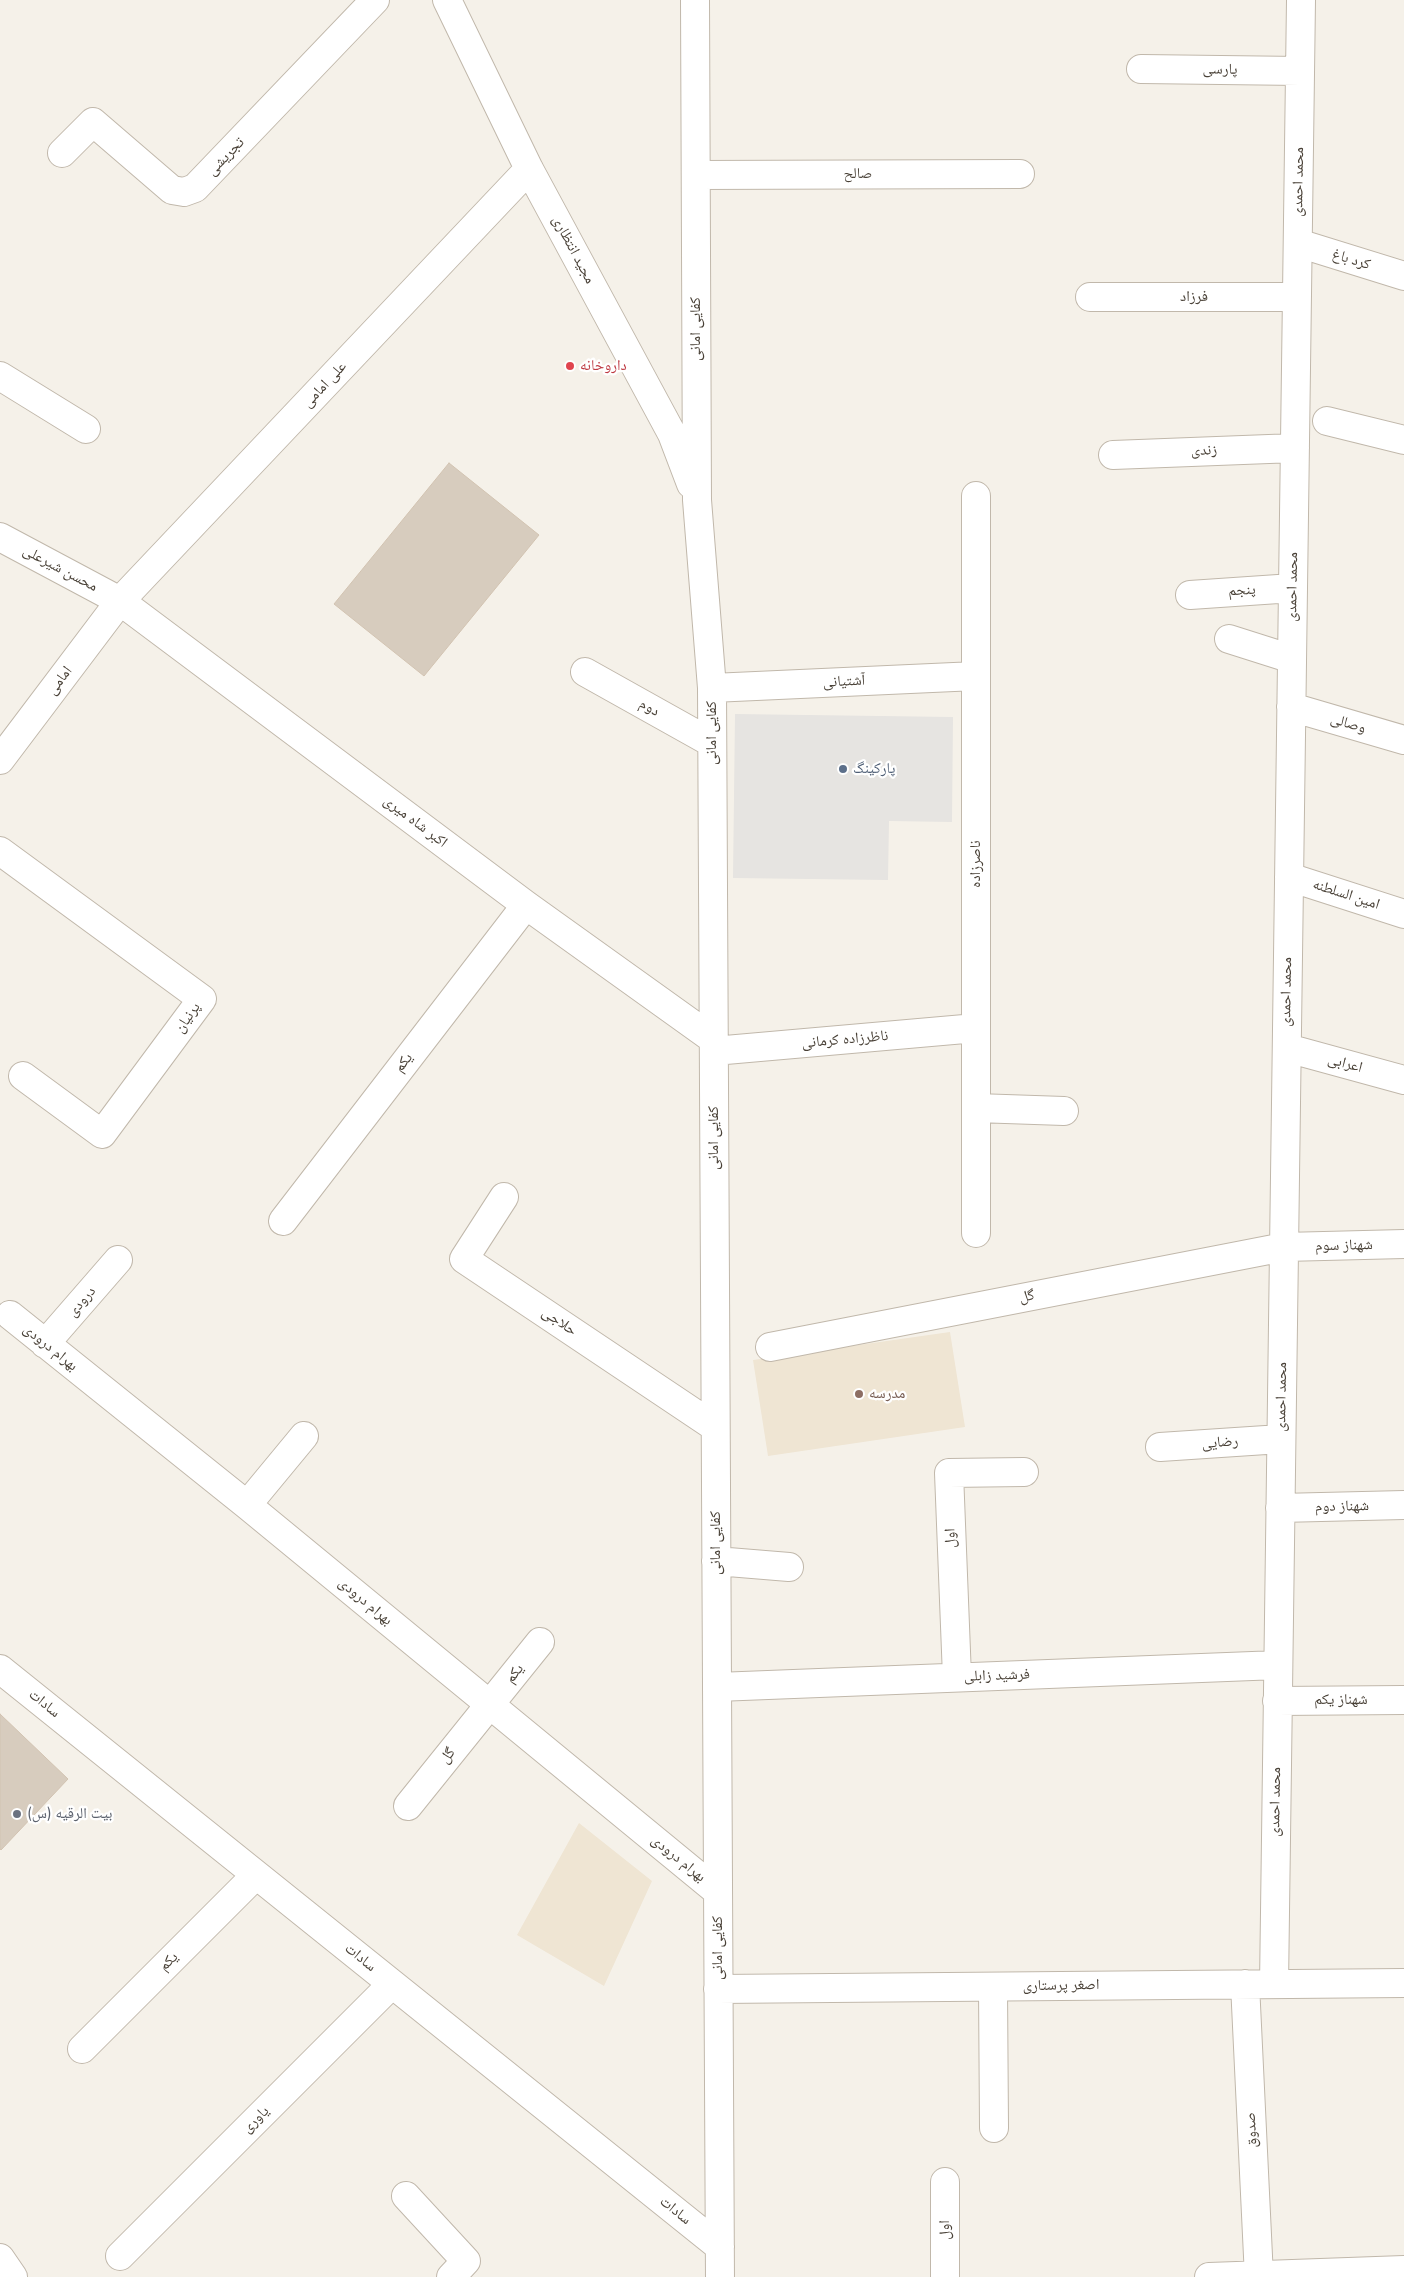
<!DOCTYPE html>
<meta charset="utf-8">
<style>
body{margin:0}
canvas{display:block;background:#f5f1e9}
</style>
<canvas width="1404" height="2277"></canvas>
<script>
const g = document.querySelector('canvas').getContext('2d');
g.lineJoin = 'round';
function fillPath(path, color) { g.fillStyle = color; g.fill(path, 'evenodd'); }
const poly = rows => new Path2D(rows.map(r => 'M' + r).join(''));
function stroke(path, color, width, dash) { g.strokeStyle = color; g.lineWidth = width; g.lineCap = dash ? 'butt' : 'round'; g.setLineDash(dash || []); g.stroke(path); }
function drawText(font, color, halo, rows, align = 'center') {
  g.font = font + ' "Nunito Sans","Noto Naskh Arabic",sans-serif'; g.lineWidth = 4.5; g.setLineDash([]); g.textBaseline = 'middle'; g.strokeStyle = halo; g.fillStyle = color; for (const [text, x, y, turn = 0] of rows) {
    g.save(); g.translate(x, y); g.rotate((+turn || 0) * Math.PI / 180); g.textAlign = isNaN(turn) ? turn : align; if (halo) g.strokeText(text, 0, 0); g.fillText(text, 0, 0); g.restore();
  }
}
const education = poly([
 [950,1332,965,1427,768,1456,753,1360],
 [579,1823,652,1881,604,1986,517,1935]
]);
const parking = poly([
 [735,714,953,717,952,822,889,821,888,880,733,878]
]);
const building = poly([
 [449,463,539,535,424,676,334,604,449,463],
 [0,1714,68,1779,1,1850,0,1849,0,1714]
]);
const minor = poly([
 [447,0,529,169,672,434,691,484],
 [695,0,697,500,712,688,720,2277],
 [1141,69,1300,71],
 [62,153,93,122,172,190,184,192,195,188,375,0],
 [696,175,1020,174],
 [1298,243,1404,276],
 [1090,297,1297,297],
 [0,376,86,429],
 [1327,421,1404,440],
 [1113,455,1295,448],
 [976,496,976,1233],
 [0,537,120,601,526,905,713,1039],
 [1190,595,1293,588],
 [1229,639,1292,659],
 [585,672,712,743],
 [712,688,976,676],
 [1291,707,1404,740],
 [0,760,120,601,529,169],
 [0,851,202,999,102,1134,23,1076],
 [1289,877,1404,914],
 [1287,1048,1404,1080],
 [714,1051,976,1028],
 [976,1108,1064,1111],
 [504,1197,464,1259,715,1427],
 [283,1221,526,905],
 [10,1315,247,1505,718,1892],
 [45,1344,118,1260],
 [770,1347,1284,1247,1404,1244],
 [1160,1447,1281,1439],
 [247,1505,304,1436],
 [1280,1508,1404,1505],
 [716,1561,789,1567],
 [0,1669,720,2247],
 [957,1677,949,1473,1024,1472],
 [717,1687,1278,1665],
 [1277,1701,1404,1700],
 [408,1806,540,1642],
 [1245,1984,1259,2277],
 [1274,1984,1301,0],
 [993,1987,994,2128],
 [718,1989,1404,1983],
 [82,2049,256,1875],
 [945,2182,945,2277],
 [406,2196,466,2261,451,2277],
 [120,2256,392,1984],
 [0,2258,13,2277],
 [1209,2277,1404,2270]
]);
const markers = [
 [570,366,5,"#e0444e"],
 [843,769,5,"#5c6f8a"],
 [859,1394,5,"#8d6e63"],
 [17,1814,5,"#6b7280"]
];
const streetNames = [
 ["پارسی",1220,70,1],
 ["تجریشی",226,157,-46],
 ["صالح",858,174],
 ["محمد احمدی",1299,182,-89],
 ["مجید انتظاری",573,250,62],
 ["کرد باغ",1351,260,17],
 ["فرزاد",1194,297],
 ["کفایی امانی",696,329,-90],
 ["علی امامی",325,385,-47],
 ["زندی",1204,451,-2],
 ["محسن شیرعلی",60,569,28],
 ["محمد احمدی",1293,587,-89],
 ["پنجم",1242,591,-4],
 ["امامی",60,681,-53],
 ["آشتیانی",844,682,-3],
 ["دوم",649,708,29],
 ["وصالی",1348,724,17],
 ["کفایی امانی",712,733,-90],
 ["اکبر شاه میری",415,822,37],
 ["ناصرزاده",976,864,-90],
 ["امین السلطنه",1346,895,18],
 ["محمد احمدی",1287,992,-89],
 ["پرنیان",188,1018,-55],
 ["ناظرزاده کرمانی",845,1040,-5],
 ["یکم",404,1063,-52],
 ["اعرابی",1345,1064,15],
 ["کفایی امانی",714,1138,-90],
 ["شهناز سوم",1344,1246,-1],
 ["گل",1027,1297,-11],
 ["درودی",82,1302,-49],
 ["حلاجی",559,1322,34],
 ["بهرام درودی",50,1348,39],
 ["محمد احمدی",1282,1397,-89],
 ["رضایی",1220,1443,-4],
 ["شهناز دوم",1342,1507,-1],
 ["اول",951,1538,-92],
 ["کفایی امانی",716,1543,-90],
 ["بهرام درودی",365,1602,40],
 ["یکم",515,1674,-52],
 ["فرشید زابلی",997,1676,-2],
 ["شهناز یکم",1341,1700],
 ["سادات",44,1704,39],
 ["گل",448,1756,-51],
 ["محمد احمدی",1276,1802,-89],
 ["بهرام درودی",678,1859,39],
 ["کفایی امانی",718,1948,-90],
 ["سادات",360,1958,39],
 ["یکم",169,1962,-45],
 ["اصغر پرستاری",1061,1986,-1],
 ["یاوری",256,2120,-45],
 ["صدوق",1252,2130,-93],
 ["سادات",675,2211,39],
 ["اول",945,2230,-90]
];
const healthNames = [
 ["داروخانه",580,366]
];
const serviceNames = [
 ["پارکینگ",853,769]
];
const educationNames = [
 ["مدرسه",869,1394]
];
const worshipNames = [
 ["بیت الرقیه (س)",27,1814]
];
fillPath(education, '#efe5d3');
fillPath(parking, '#e6e4e1');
fillPath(building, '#d7ccbe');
stroke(building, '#d2c3b1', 1);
stroke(minor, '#c1b8ab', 30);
stroke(minor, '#fff', 28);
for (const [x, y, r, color] of markers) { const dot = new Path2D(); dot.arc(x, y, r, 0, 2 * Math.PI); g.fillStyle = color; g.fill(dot); stroke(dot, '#fff', 2); }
drawText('15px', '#494137', '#fff', streetNames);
drawText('15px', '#be3a42', '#fff', healthNames, 'left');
drawText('15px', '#4e5e75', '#fff', serviceNames, 'left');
drawText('15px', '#785e54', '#fff', educationNames, 'left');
drawText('15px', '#5b616d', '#fff', worshipNames, 'left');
</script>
